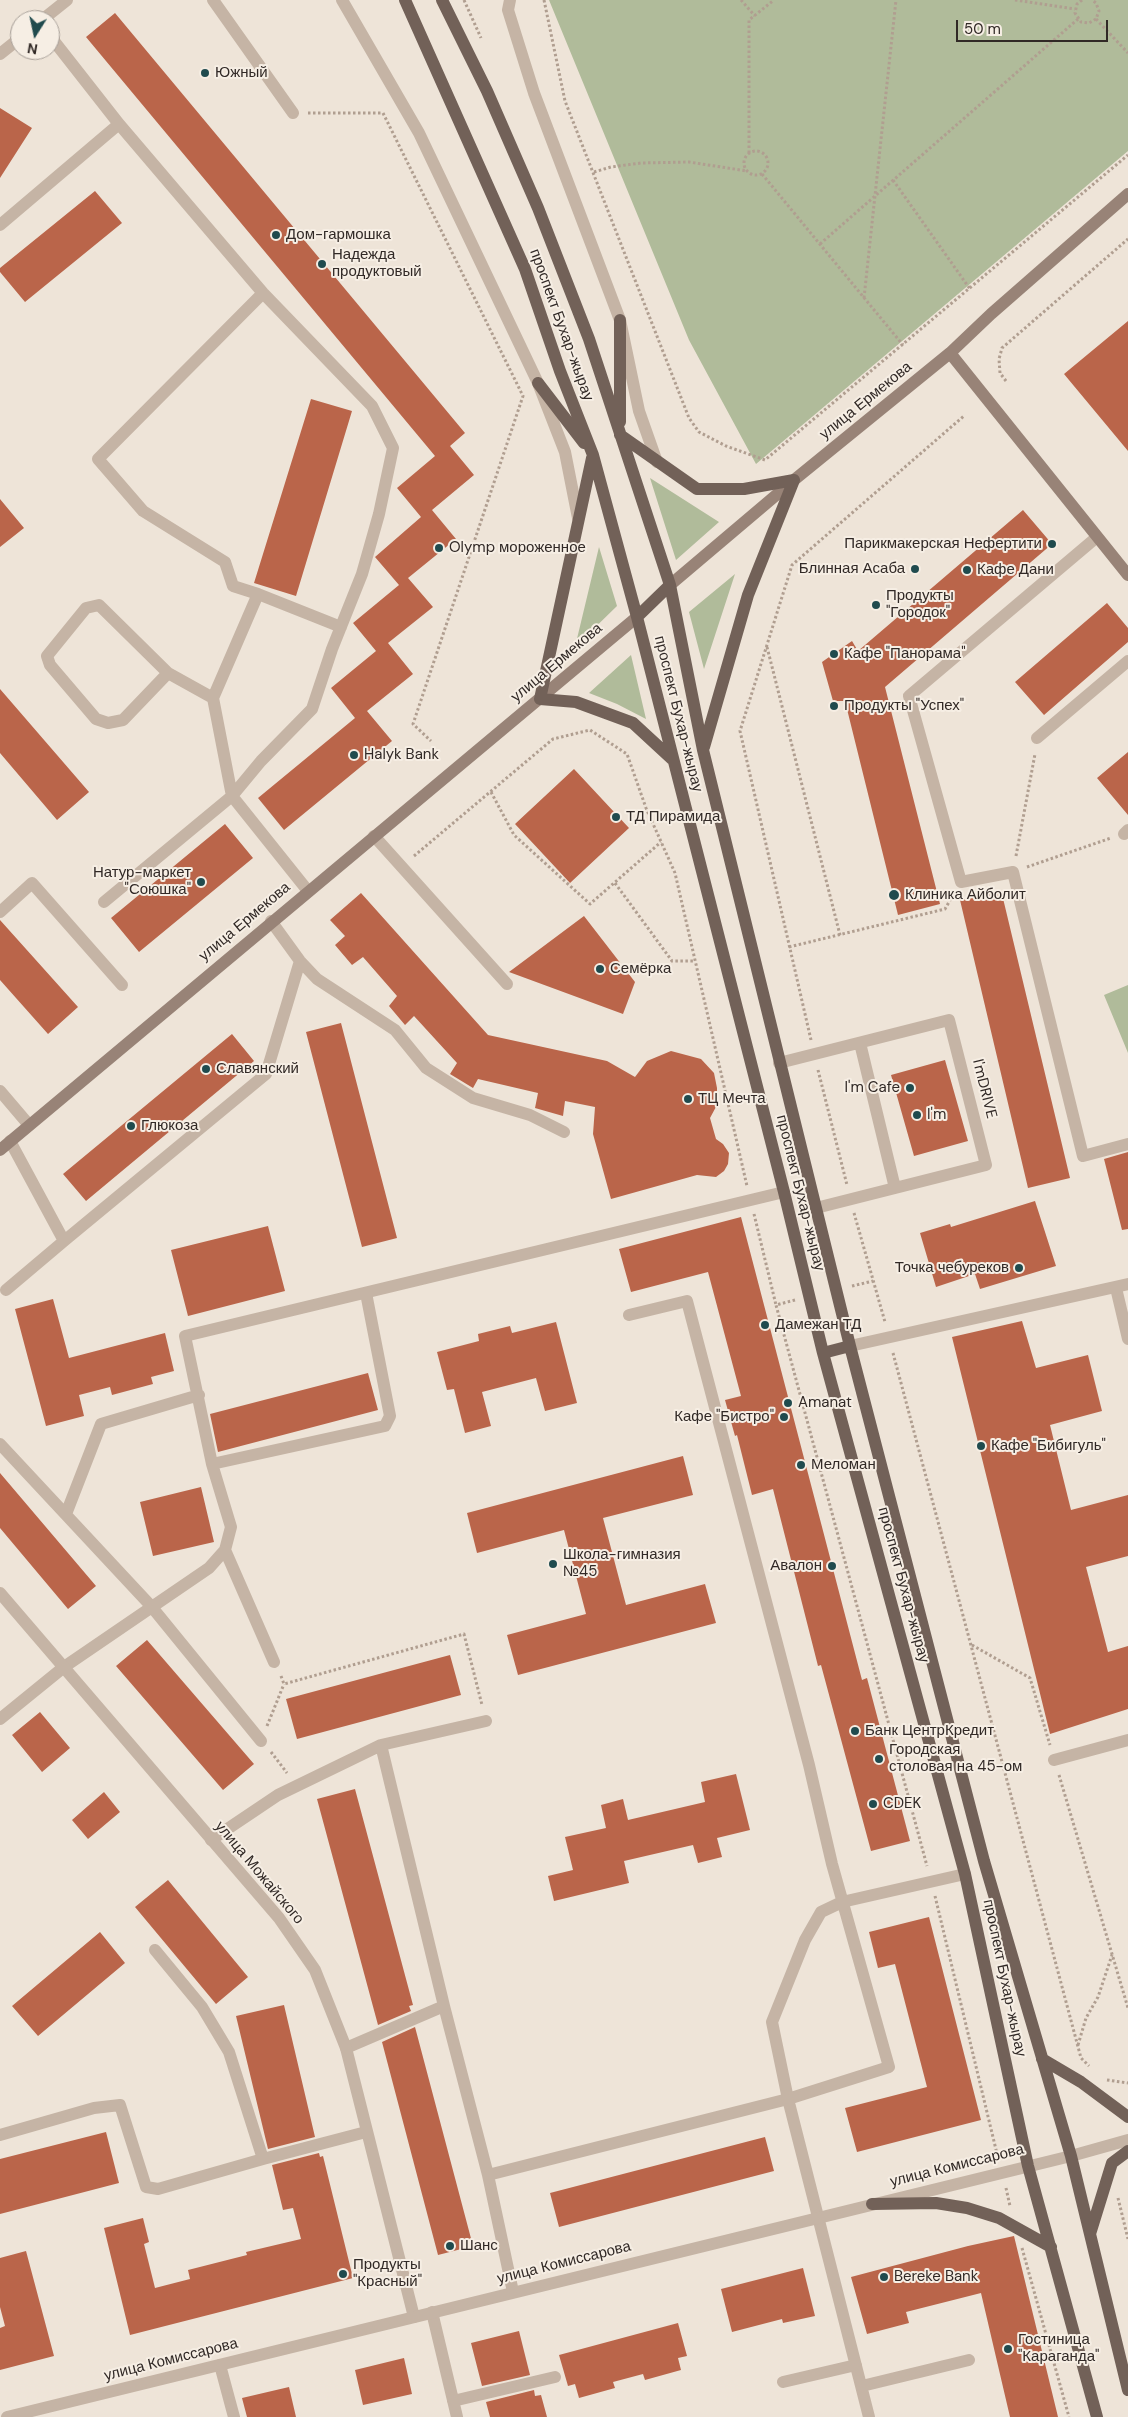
<!DOCTYPE html>
<meta charset="utf-8">
<style>
body{margin:0}
#map{position:relative;width:1128px;height:2417px;overflow:hidden;background:#eee4d8;font-family:"DM Sans",sans-serif}
canvas{display:block}
.north{position:absolute;left:10px;top:10px;width:50px;height:50px;box-sizing:border-box;background:#f6eee4;border:1px solid #a79f98;border-radius:50%;rotate:190deg;font-size:14px;font-weight:700;line-height:20px;text-align:center;color:#312926}
.north::after{content:'';display:block;margin:auto;width:18px;height:22px;background:#204b4e;clip-path:polygon(50% 0,100% 100%,50% 72%,0 100%)}
.scale{position:absolute;left:956px;top:20px;width:152px;height:22px;box-sizing:border-box;border:2px solid #312926;border-top:0;padding-left:6px;font-size:15px;line-height:18px;white-space:nowrap;color:#312926;-webkit-text-stroke:4px #f6eee4;paint-order:stroke}
</style>
<div id="map">
<canvas width="1128" height="2417"></canvas>
<div class="north">N</div>
<div class="scale">50 m</div>
</div>
<script>
const g = document.querySelector('canvas').getContext('2d');
g.lineJoin = 'round';
function fillPath(path, color) { g.fillStyle = color; g.fill(path, 'evenodd'); }
const poly = rows => new Path2D(rows.map(r => 'M' + r).join(''));
function stroke(path, color, width, dash) { g.strokeStyle = color; g.lineWidth = width; g.lineCap = dash ? 'butt' : 'round'; g.setLineDash(dash || []); g.stroke(path); }
function drawText(font, color, halo, rows, align = 'center') {
  g.font = font + ' "DM Sans",sans-serif'; g.lineWidth = 4; g.setLineDash([]); g.textBaseline = 'middle'; g.strokeStyle = halo; g.fillStyle = color; for (const [text, x, y, turn = 0] of rows) {
    g.save(); g.translate(x, y); g.rotate((+turn || 0) * Math.PI / 180); g.textAlign = isNaN(turn) ? turn : align; if (halo) g.strokeText(text, 0, 0); g.fillText(text, 0, 0); g.restore();
  }
}
const green = poly([
 [549,0,1128,0,1128,151,756,464,689,340],
 [650,478,719,522,676,560],
 [599,547,617,606,575,647],
 [735,574,704,669,689,612],
 [631,655,646,719,617,704,589,693],
 [1128,985,1128,1053,1104,995]
]);
const building = poly([
 [115,13,465,433,450,446,474,475,432,510,456,539,408,578,433,607,388,643,413,674,367,711,392,741,284,830,258,798,355,718,331,688,376,651,353,623,399,585,375,557,421,517,397,488,435,456,86,37],
 [0,108,32,128,0,178],
 [95,191,122,223,25,302,0,272,0,268],
 [1128,321,1128,451,1064,374],
 [311,399,352,411,296,596,254,583],
 [0,499,24,528,0,547],
 [1023,510,1052,544,885,687,940,904,898,915,845,701,833,701,822,662,852,641,858,651],
 [1107,603,1128,628,1128,642,1044,715,1015,682],
 [0,689,89,792,57,820,0,753],
 [1128,752,1128,815,1097,778],
 [574,769,629,828,570,883,515,824],
 [225,824,253,858,139,952,111,918],
 [1001,890,1070,1178,1028,1188,960,900],
 [361,893,488,1035,607,1061,635,1077,647,1061,671,1051,701,1059,714,1073,717,1088,717,1105,710,1118,716,1139,723,1144,729,1153,728,1164,724,1171,716,1177,697,1175,611,1199,593,1134,595,1107,565,1101,563,1116,535,1108,538,1093,478,1079,473,1088,450,1074,457,1063,414,1016,405,1025,389,1006,397,996,363,957,352,965,335,945,345,936,330,920],
 [584,916,635,982,623,1014,509,972],
 [0,920,78,1007,48,1034,0,980],
 [341,1023,397,1238,362,1247,306,1032],
 [232,1034,254,1061,86,1201,63,1174],
 [945,1060,968,1141,914,1156,891,1075],
 [1128,1152,1128,1229,1122,1230,1104,1159],
 [1035,1201,1056,1266,980,1289,975,1274,936,1287,920,1233,950,1224,951,1227],
 [741,1217,862,1680,867,1678,910,1841,871,1851,821,1665,818,1666,773,1489,752,1495,737,1435,735,1436,725,1400,741,1396,708,1272,631,1292,619,1249],
 [268,1226,285,1291,188,1316,171,1250],
 [53,1299,69,1358,165,1333,174,1371,151,1377,153,1384,112,1395,110,1387,79,1395,84,1416,46,1426,15,1309],
 [1022,1321,1036,1368,1088,1355,1102,1411,1050,1425,1071,1510,1128,1495,1128,1556,1086,1567,1108,1652,1128,1646,1128,1709,1050,1734,952,1337],
 [556,1322,577,1403,545,1411,536,1378,482,1392,491,1426,465,1433,454,1389,447,1390,437,1352,479,1341,478,1334,510,1326,512,1333],
 [368,1373,378,1410,218,1452,210,1414],
 [683,1456,693,1495,603,1518,626,1605,705,1584,716,1623,518,1675,507,1635,586,1614,564,1530,477,1553,467,1513],
 [0,1473,96,1586,68,1609,0,1528],
 [201,1487,214,1542,153,1556,140,1502],
 [147,1640,254,1764,223,1790,116,1666],
 [450,1655,461,1695,297,1739,286,1699],
 [40,1712,70,1748,42,1772,12,1735],
 [736,1774,750,1830,717,1838,722,1857,698,1863,693,1845,624,1861,629,1883,554,1901,548,1876,573,1870,565,1837,606,1828,601,1805,623,1799,628,1820,705,1802,701,1782],
 [355,1789,413,2005,409,2006,411,2011,378,2025,317,1799],
 [104,1792,120,1812,88,1839,72,1820],
 [168,1880,248,1977,216,2004,135,1907],
 [929,1917,981,2120,857,2152,845,2108,927,2087,895,1964,878,1968,869,1932],
 [100,1932,125,1963,38,2036,12,2006],
 [284,2005,315,2137,268,2149,236,2016],
 [415,2027,473,2246,438,2255,382,2042],
 [106,2132,119,2183,0,2214,0,2159],
 [765,2137,774,2171,559,2227,550,2193],
 [319,2153,320,2157,323,2156,353,2278,130,2335,104,2228,143,2218,149,2242,144,2244,155,2288,190,2279,188,2270,247,2255,246,2252,301,2239,293,2208,283,2210,272,2165],
 [1014,2236,1058,2417,1010,2417,981,2293,906,2312,909,2323,867,2334,851,2277,968,2246],
 [26,2251,54,2356,0,2370,0,2328,5,2326,0,2307,0,2258],
 [803,2268,815,2316,783,2323,782,2319,732,2332,721,2289],
 [678,2323,687,2356,678,2358,681,2370,645,2380,643,2374,613,2382,615,2388,579,2398,575,2384,568,2386,559,2355],
 [519,2331,530,2375,482,2386,471,2343],
 [404,2358,412,2394,363,2405,355,2370],
 [289,2387,296,2417,247,2417,242,2398],
 [534,2390,535,2396,541,2395,547,2417,490,2417,486,2402]
]);
const path = poly([
 [464,0,481,38],
 [544,0,565,101,689,418,699,432,726,446,765,460,1128,155],
 [741,0,755,16],
 [1015,0,1075,9],
 [1082,0,1077,4,1075,13,1081,22,1089,23,1096,19,1099,11,1096,3,1092,0],
 [1096,19,1128,53],
 [308,113,383,113,523,396,413,724,431,741],
 '744 163a12 12 0 1 1 24 0a12 12 0 1 1-24 0Z',
 [749,153,749,20,774,0],
 [594,172,611,167,641,163,689,162,747,171],
 [762,174,903,345],
 [893,180,970,289],
 [820,244,1078,19],
 [864,298,896,0],
 [1006,381,1000,373,999,359,1002,348,1128,239],
 [767,647,840,935],
 [491,792,514,835,590,904,661,842],
 [414,856,553,739,590,730,627,754,646,808,675,873,747,1186],
 [1016,856,1035,754],
 [1027,867,1111,838],
 [615,883,672,961,695,961],
 [789,947,945,909,953,895],
 [811,1040,740,731,792,565,965,415],
 [818,1070,847,1185],
 [854,1213,885,1322],
 [754,1214,776,1305],
 [852,1286,873,1281],
 [795,1300,776,1305,927,1866],
 [893,1353,1081,2058,1089,2066],
 [972,1645,1030,1678,1050,1745],
 [281,1676,284,1684,464,1634,482,1705],
 [267,1726,284,1684],
 [271,1752,287,1773],
 [1059,1775,1128,2008],
 [935,1896,998,2158],
 [1078,2045,1086,2018,1098,1997,1112,1955],
 [1107,2080,1128,2083],
 [1006,2188,1010,2206],
 [1118,2198,1128,2239],
 [1022,2248,1069,2417]
]);
const service = poly([
 [213,0,293,113],
 [50,36,119,124,263,293,372,406,393,448,379,514,362,574,332,649,312,709,261,761,232,796,308,891],
 [0,225,119,124],
 [1097,537,909,696,961,882,1013,872,1083,1156,1128,1144],
 [258,594,233,586,225,562,143,511,98,459,263,293],
 [168,673,123,720,108,723,96,719,50,665,47,656,86,608,99,605,168,673,213,698],
 [1037,738,1128,661],
 [1124,834,1128,830],
 [374,836,507,984],
 [104,902,232,796,213,698,258,594,341,627],
 [0,912,32,883,122,985],
 [271,921,300,961,317,979,395,1030,426,1068,473,1098,530,1115,564,1132],
 [860,1043,895,1188],
 [779,1063,949,1020,986,1165,816,1208],
 [10,1141,64,1241,266,1074,300,961],
 [1116,1288,1128,1339],
 [6,1290,64,1241],
 [629,1315,687,1301,809,1765,832,1864,889,2067,788,2099,869,2417],
 [850,1346,1128,1284],
 [0,1444,151,1606,261,1741],
 [212,1464,385,1426,390,1416,366,1293],
 [66,1514,101,1424,199,1395],
 [225,1550,274,1662],
 [64,1667,209,1568,225,1550,231,1527,212,1464,185,1336,784,1192],
 [1054,1760,1128,1740],
 [211,1840,278,1795,381,1745,486,1721],
 [155,1950,202,2007,229,2052,263,2159,366,2132],
 [444,2006,488,2175],
 [346,2048,444,2006,381,1745],
 [0,2135,94,2108,120,2105,146,2187,158,2189,263,2159],
 [513,2292,488,2175,788,2099,772,2022,805,1940,821,1912,842,1902,965,1874],
 [432,2312,457,2417],
 [220,2365,234,2417],
 [783,2382,856,2365],
 [862,2386,969,2360],
 [453,2401,555,2377]
]);
const minor = poly([
 [0,1091,29,1125],
 [0,1593,279,1918,315,1970,346,2048,414,2317],
 [0,1719,64,1667]
]);
const tertiary = poly([
 [342,0,419,133,538,383,565,452,578,518],
 [510,0,508,10,534,93,620,320,639,411,657,462],
 [42,20,67,0],
 [0,54,20,38],
 [7,2417,1071,2156,1128,2140]
]);
const secondary = poly([
 [950,353,1128,575],
 [670,585,794,480,950,353,991,314,1128,194],
 [0,1150,637,617]
]);
const primary = poly([
 [405,0,525,269,560,371,593,455,637,617,784,1192,823,1353,965,1874,1028,2166,1097,2417],
 [442,0,487,91,538,208,589,339,670,585,703,750,850,1346,984,1861,1071,2156,1128,2390],
 [620,320,620,422],
 [538,383,584,443],
 [620,435,697,489,744,489,794,480],
 [592,458,540,699,576,702,633,723,672,759],
 [637,617,670,585],
 [704,747,748,595,794,480],
 [823,1353,850,1346],
 [1042,2059,1081,2082,1128,2117],
 [872,2204,936,2203,967,2208,999,2218,1051,2247],
 [1090,2234,1112,2163,1128,2151]
]);
const markers = [
 [205,73,5,"#204b4e"],
 [276,235,5,"#204b4e"],
 [322,264,5,"#204b4e"],
 [1052,544,5,"#204b4e"],
 [439,548,5,"#204b4e"],
 [915,569,5,"#204b4e"],
 [967,570,5,"#204b4e"],
 [876,605,5,"#204b4e"],
 [834,654,5,"#204b4e"],
 [834,706,5,"#204b4e"],
 [354,755,5,"#204b4e"],
 [616,817,5,"#204b4e"],
 [201,882,5,"#204b4e"],
 [894,895,6,"#204b4e"],
 [600,969,5,"#204b4e"],
 [206,1069,5,"#204b4e"],
 [910,1088,5,"#204b4e"],
 [688,1099,5,"#204b4e"],
 [917,1115,5,"#204b4e"],
 [131,1126,5,"#204b4e"],
 [1019,1268,5,"#204b4e"],
 [765,1325,5,"#204b4e"],
 [788,1403,5,"#204b4e"],
 [784,1417,5,"#204b4e"],
 [981,1446,5,"#204b4e"],
 [801,1465,5,"#204b4e"],
 [553,1564,5,"#204b4e"],
 [832,1566,5,"#204b4e"],
 [855,1731,5,"#204b4e"],
 [879,1759,5,"#204b4e"],
 [873,1804,5,"#204b4e"],
 [450,2246,5,"#204b4e"],
 [343,2274,5,"#204b4e"],
 [884,2277,5,"#204b4e"],
 [1008,2349,5,"#204b4e"]
];
const poiNames = [
 ["Южный",215,73],
 ["Дом-гармошка",286,235],
 ["Надежда",332,255],
 ["продуктовый",332,272],
 ["Парикмакерская Нефертити",1042,544,"right"],
 ["Olymp мороженное",449,548],
 ["Блинная Асаба",905,569,"right"],
 ["Кафе Дани",977,570],
 ["Продукты",886,596],
 ["\"Городок\"",886,613],
 ["Кафе \"Панорама\"",844,654],
 ["Продукты \"Успех\"",844,706],
 ["Halyk Bank",364,755],
 ["ТД Пирамида",626,817],
 ["Натур-маркет",191,873,"right"],
 ["\"Союшка\"",191,890,"right"],
 ["Клиника Айболит",905,895],
 ["Семёрка",610,969],
 ["Славянский",216,1069],
 ["I'm Cafe",900,1088,"right"],
 ["ТЦ Мечта",698,1099],
 ["I'm",927,1115],
 ["Глюкоза",141,1126],
 ["Точка чебуреков",1009,1268,"right"],
 ["Дамежан ТД",775,1325],
 ["Amanat",798,1403],
 ["Кафе \"Бистро\"",774,1417,"right"],
 ["Кафе \"Бибигуль\"",991,1446],
 ["Меломан",811,1465],
 ["Школа-гимназия",563,1555],
 ["№45",563,1572],
 ["Авалон",822,1566,"right"],
 ["Банк ЦентрКредит",865,1731],
 ["Городская",889,1750],
 ["столовая на 45-ом",889,1767],
 ["CDEK",883,1804],
 ["Шанс",460,2246],
 ["Продукты",353,2265],
 ["\"Красный\"",353,2282],
 ["Bereke Bank",894,2277],
 ["Гостиница",1018,2340],
 ["\"Караганда\"",1018,2357]
];
const streetNames = [
 ["проспект Бухар-жырау",561,325,70],
 ["улица Ермекова",866,401,-39],
 ["улица Ермекова",557,663,-40],
 ["проспект Бухар-жырау",678,714,76],
 ["улица Ермекова",245,922,-40],
 ["I'mDRIVE",984,1089,76],
 ["проспект Бухар-жырау",800,1193,76],
 ["проспект Бухар-жырау",903,1585,75],
 ["улица Можайского",259,1873,50],
 ["проспект Бухар-жырау",1004,1978,78],
 ["улица Комиссарова",957,2166,-14],
 ["улица Комиссарова",564,2263,-14],
 ["улица Комиссарова",171,2360,-14]
];
fillPath(green, '#b0bb9a');
fillPath(building, '#ba654a');
stroke(path, '#b09e90', 3, [2.5, 2.5]);
stroke(service, '#c5b4a5', 12);
stroke(minor, '#c5b4a5', 12);
stroke(tertiary, '#c5b4a5', 12);
stroke(secondary, '#988377', 12);
stroke(primary, '#726158', 12);
for (const [x, y, r, color] of markers) { const dot = new Path2D(); dot.arc(x, y, r, 0, 2 * Math.PI); g.fillStyle = color; g.fill(dot); stroke(dot, '#f6eee4', 2); }
drawText('15px', '#312926', '#f6eee4', poiNames, 'left');
drawText('15px', '#312926', '#f6eee4', streetNames);
</script>
